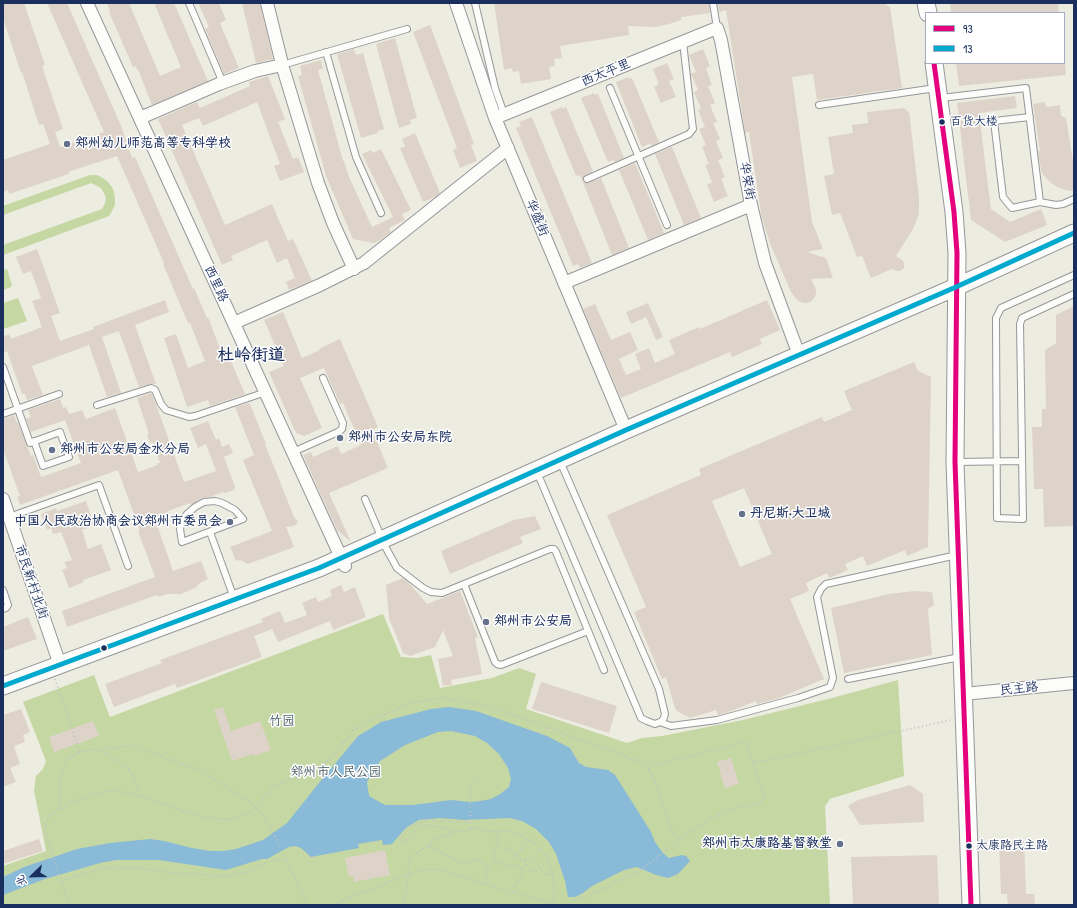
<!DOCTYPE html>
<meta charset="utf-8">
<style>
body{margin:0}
#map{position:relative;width:1077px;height:908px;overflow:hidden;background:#edece1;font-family:"Patrick Hand","LXGW WenKai TC",sans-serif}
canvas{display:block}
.frame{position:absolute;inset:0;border:4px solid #1b2f5e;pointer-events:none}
.legend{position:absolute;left:925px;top:12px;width:140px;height:52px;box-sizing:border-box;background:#fff;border:1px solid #a4acbf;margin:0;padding:5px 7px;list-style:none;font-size:12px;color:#1b2f5e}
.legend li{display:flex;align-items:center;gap:8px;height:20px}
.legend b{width:20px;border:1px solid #a4acbf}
.north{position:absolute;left:12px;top:856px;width:40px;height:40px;-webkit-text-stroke:3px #fff;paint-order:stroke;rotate:247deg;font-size:11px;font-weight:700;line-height:16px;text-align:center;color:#1b2f5e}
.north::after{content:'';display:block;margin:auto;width:14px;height:18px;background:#1b2f5e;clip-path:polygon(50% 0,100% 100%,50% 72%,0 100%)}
</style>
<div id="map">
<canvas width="1077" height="908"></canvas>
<div class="frame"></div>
<ul class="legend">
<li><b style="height:5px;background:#e5007d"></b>93</li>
<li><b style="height:5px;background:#00a9ce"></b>13</li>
</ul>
<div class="north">北</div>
</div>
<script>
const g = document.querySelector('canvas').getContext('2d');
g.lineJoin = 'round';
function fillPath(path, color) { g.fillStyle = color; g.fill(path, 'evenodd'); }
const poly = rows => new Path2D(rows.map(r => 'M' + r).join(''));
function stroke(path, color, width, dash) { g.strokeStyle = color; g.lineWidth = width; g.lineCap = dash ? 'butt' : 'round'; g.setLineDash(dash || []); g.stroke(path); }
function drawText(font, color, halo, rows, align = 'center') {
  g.font = font + ' "Patrick Hand","LXGW WenKai TC",sans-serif'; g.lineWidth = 3; g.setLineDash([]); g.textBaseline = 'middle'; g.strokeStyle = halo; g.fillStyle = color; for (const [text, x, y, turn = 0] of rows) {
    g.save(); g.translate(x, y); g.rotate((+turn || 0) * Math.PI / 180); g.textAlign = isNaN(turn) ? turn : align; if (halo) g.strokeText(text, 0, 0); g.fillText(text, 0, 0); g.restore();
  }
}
const green = poly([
 [90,175,97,175,103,178,108,182,112,187,114,192,115,199,115,205,112,211,109,216,3,255,3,245,102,209,105,203,106,199,105,195,101,188,91,183,3,215,3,206],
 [7,269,12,285,11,287,3,290,3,270],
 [18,298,27,321,3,329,3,303],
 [383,614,401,657,417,658,431,655,440,688,492,678,519,668,536,674,526,709,627,743,642,738,662,736,743,720,832,698,898,680,904,776,830,799,825,806,830,905,3,905,3,866,46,851,34,790,36,776,43,769,46,761,23,702,94,675,110,717]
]);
const water = poly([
 [449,707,476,711,547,736,570,748,579,763,586,767,608,770,615,775,651,832,655,842,663,853,669,858,682,855,686,856,690,861,678,874,668,878,656,875,637,867,624,870,592,886,583,893,575,897,568,897,565,881,556,854,549,842,536,829,522,821,509,818,465,820,440,818,419,820,407,827,403,831,392,844,383,845,382,840,358,844,359,848,311,857,301,848,295,846,289,847,267,859,262,859,226,870,159,860,116,860,100,863,45,879,3,895,3,877,24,867,77,849,110,843,150,839,164,841,192,848,211,851,223,851,236,849,263,840,287,823,319,783,358,736,381,722,431,709],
 [451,731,475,736,487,743,499,754,508,768,511,779,509,787,500,794,491,799,480,801,470,802,451,800,413,805,385,805,369,796,367,782,380,761,405,745,438,732]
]);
const building = poly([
 [3,3,24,3,45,65,42,66,63,129,55,132,60,147,104,132,47,3,67,3,122,128,132,158,135,157,193,289,194,288,207,318,208,317,222,354,227,352,245,394,210,406,208,400,187,407,164,338,176,334,188,368,205,361,190,323,188,323,163,264,164,263,117,156,68,172,69,174,9,194,8,190,3,192,3,160,50,144,43,124,39,125,22,72,21,73,3,18],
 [107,3,129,3,160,76,181,67,154,3,174,3,208,81,152,105,139,72,135,66,133,67,109,12,110,11],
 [198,3,219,3,226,20,220,23,239,68,224,74,205,29,209,27],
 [242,3,260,3,273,59,256,63],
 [494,3,709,3,710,13,681,17,681,20,669,24,655,27,628,26,629,35,560,46,562,58,554,59,555,66,549,67,551,79,521,84,519,71,513,72,512,68,504,70],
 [718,3,883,3,890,7,902,88,817,100,813,74,792,77,812,222,823,249,807,252,826,258,833,278,811,279,816,289,816,293,815,297,812,301,808,303,804,303,798,301,791,292,771,246,766,231,761,214,749,132,745,133,741,106,726,10,719,12],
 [950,3,1058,3,1059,13,951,13],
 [430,25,474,144,471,145,477,161,460,168,453,150,457,148,413,32],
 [395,38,417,118,410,120,411,124,399,128,376,44],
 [354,49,356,55,363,53,384,129,378,131,378,133,361,138,337,54],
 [703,49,710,66,706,68,712,85,708,86,715,103,710,105,717,122,713,123,720,139,716,141,723,158,718,160,725,177,721,179,728,196,714,202,707,185,712,182,705,165,709,164,702,147,706,145,699,129,705,127,698,110,701,109,694,92,698,90,691,74,696,72,689,55],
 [321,60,323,69,318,70,343,161,344,161,349,177,372,227,393,217,362,154,371,150,373,153,381,149,411,210,402,214,405,220,389,228,391,232,380,240,374,243,353,239,326,176,298,76,302,75,300,66],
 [667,63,674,79,669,81,676,97,661,103,654,87,659,84,653,69],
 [956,63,1065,63,1066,75,959,86],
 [268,76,285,119,278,122,293,159,298,157,304,172,280,181,274,166,280,164,257,102,203,126,199,118,182,125,225,225,272,204,288,241,293,239,312,281,289,290,286,282,295,278,287,258,277,263,267,240,231,256,233,260,222,265,158,119,197,102,200,108,250,86,249,82],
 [628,77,629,79,632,78,659,142,652,146,651,143,642,147,616,82],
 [594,93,595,95,598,94,624,158,615,162,614,160,608,162,581,98],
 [1015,96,1017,108,979,113,991,209,1010,222,1041,209,1047,225,1005,242,971,220,957,103],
 [1044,102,1047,107,1060,105,1061,116,1066,118,1073,161,1074,161,1074,190,1070,191,1059,188,1051,183,1043,175,1041,170,1038,151,1040,151,1033,104],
 [562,107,563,109,566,107,593,171,584,176,583,178,583,181,586,183,588,183,601,178,629,248,612,255,580,175,576,176,550,112],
 [904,108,909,112,910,119,919,197,919,214,913,229,896,256,903,261,904,264,904,268,900,271,897,271,892,269,871,278,862,256,857,257,840,213,832,215,824,176,834,174,828,137,853,133,852,125,868,123,867,112],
 [532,117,592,263,580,268,578,264,573,266,516,128,521,126,519,122],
 [415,133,440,193,435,197,423,202,400,148,405,147,402,139],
 [672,147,701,218,684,225,655,154],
 [635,163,664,233,648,240,619,170],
 [37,249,60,313,51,316,60,341,94,329,93,327,165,300,169,312,135,325,156,384,150,384,139,387,119,331,102,337,121,393,107,397,89,345,32,366,43,395,27,400,25,394,22,394,7,351,3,353,3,337,9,334,11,339,42,327,32,301,41,298,31,271,23,274,16,257],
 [767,300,780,330,760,339,762,344,732,357,730,352,621,398,583,309,595,304,611,340,630,332,638,350,619,359,626,375,641,369,635,354,649,348,655,363,675,354,669,340,699,327,700,329],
 [648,303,663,337,656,340,646,317,631,324,626,312],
 [1074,306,1074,526,1044,527,1043,489,1034,489,1032,427,1042,427,1042,409,1046,409,1045,350,1056,343,1056,315],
 [283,312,302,358,320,350,319,349,340,339,378,427,372,430,388,468,329,493,351,542,337,530,303,455,311,452,313,457,338,446,341,454,361,445,343,403,340,404,324,368,300,378,322,428,304,436,296,433,269,372,284,366,264,320],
 [914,362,918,371,931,377,928,547,907,556,905,550,867,566,863,556,845,564,848,570,829,578,827,573,806,583,809,591,790,599,824,679,779,698,757,704,756,701,731,711,718,715,716,710,690,718,677,711,675,708,666,677,662,679,634,612,646,607,607,515,701,475,699,469,822,417,824,422,852,410,844,391],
 [744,488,772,554,740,567,712,501],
 [151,393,153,396,184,482,216,471,206,444,198,448,190,428,208,421,216,440,219,438,222,447,229,444,233,453,224,457,235,487,234,490,225,493,223,492,210,497,202,498,191,505,190,503,168,511,169,514,155,519,173,571,201,561,208,579,200,583,195,588,181,594,167,594,158,597,157,595,67,627,62,611,155,577,138,531,140,531,118,470,20,505,17,497,20,496,3,449,3,419,14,415,17,423,18,422,31,456,33,455,41,477,81,463,65,420,31,432,26,419,31,417,28,410,60,399,63,408,66,407,69,414,82,410,86,419,115,408,138,472,158,465,157,463,160,463,153,442,150,443,147,435,149,434,137,398],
 [249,403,249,404,250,404,266,444,265,444,294,517,297,520,298,522,294,526,286,527,294,547,248,564,240,560,236,561,230,547,272,531,243,460,254,455,235,407],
 [86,501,94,525,82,530,88,549,101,544,111,570,83,580,84,582,69,588,62,570,67,568,64,562,72,560,61,532,53,534,51,528,47,530,41,514,56,508,57,511],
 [535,516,541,529,520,537,523,543,450,574,441,551,514,520],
 [403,578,409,583,427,604,460,591,478,637,475,638,482,674,451,680,452,685,443,686,438,659,453,656,443,630,435,647,410,656,403,653,389,618,386,585],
 [341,585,344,592,355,587,366,617,333,630,330,621,278,642,272,629,254,636,262,657,177,688,175,684,114,707,105,684,162,663,160,660,263,622,261,619,280,611,285,623,307,615,302,603,316,597,318,602,332,596,330,590],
 [914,591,932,592,934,605,928,609,932,655,844,673,831,608,889,594],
 [28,617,37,639,3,651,3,627],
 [541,682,617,706,609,733,532,709],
 [223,707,231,731,260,721,271,750,254,756,254,754,232,761,214,710],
 [21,709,30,732,23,735,25,742,14,746,20,764,10,768,16,782,3,787,3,715],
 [93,721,99,736,54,752,49,737],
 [731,758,739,784,725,788,717,762],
 [910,785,923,794,924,822,860,825,848,806,858,800],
 [39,839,43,851,3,864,3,851],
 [1024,841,1026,894,1034,894,1035,905,1008,905,1007,894,1001,894,999,842],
 [385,850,390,875,354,882,353,876,349,877,345,858],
 [937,855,939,905,853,905,851,857]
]);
const path = poly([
 [55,679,80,752],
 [98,750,131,746,198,769,256,806,271,829,287,861,307,905],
 [754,763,951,720],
 [59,809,60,779,64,765,69,758,80,752,92,749,103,751,130,770,135,780,139,795],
 [471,828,471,822,469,797,471,788,473,782,479,775],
 [493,831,508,831,515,833,527,838,538,846,546,857,553,877,555,894,554,905],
 [452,832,448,828,430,826,425,826,417,828,405,842,402,843,399,840,407,828,411,826,429,820,471,822],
 [497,843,514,853,519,858,524,860],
 [429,846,433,840,436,837,446,835,456,831,465,831,475,827,482,830,493,831,497,836,498,839,494,853,494,862,486,867],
 [516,856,519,851,529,840],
 [494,858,499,863,504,865,523,867],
 [540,868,535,871,531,870,525,864,524,860,531,858,536,861,539,866,540,868,540,870,545,874,553,877],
 [61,881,100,869,113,867,139,868,176,873,227,876,247,872,272,860,287,861],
 [513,892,521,874,522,868],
 [69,905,46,836,46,823,49,816,70,803,95,794,110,791,124,792,139,795,182,811,204,817,218,819,230,819,242,816,254,810,270,790,277,785,288,780,308,774,321,767,332,757,353,730,365,723,396,709,416,702,442,698,489,706,624,756,644,763,650,770,673,832,680,839],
 [332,905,405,876,421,870,433,869,444,871,554,905],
 [403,905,405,892,409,877,408,870,409,860,413,855,429,846,433,847,446,856,452,857,462,863,467,864,471,861,475,860,480,861,485,865,488,871,485,883],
 [556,905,569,904,597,892,641,870,680,839,712,818,737,808,760,802,764,799,764,797,747,742,647,766]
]);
const lane = poly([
 [189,3,223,83],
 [475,3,495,88,504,114],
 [713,3,717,28],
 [326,52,356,157,381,213],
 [282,65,407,29],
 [610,88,667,225],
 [941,98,1026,88,1040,202],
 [819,105,936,88],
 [1030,117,994,121,1003,197,1012,208,1040,202,1056,205,1063,204,1074,199],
 [587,179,689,134,693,129,692,121,683,42],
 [1074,275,1001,308,996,318,997,518,1023,519,1020,324,1022,318,1074,294],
 [3,367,30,443,60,432,69,457,43,466,34,441],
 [97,405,151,388,155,390,161,404,166,410,189,417,195,416,266,392],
 [3,414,59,394],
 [293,452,338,432,342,429,343,423,323,378],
 [957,462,1022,461],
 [540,479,641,718,647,721,655,724,660,722,663,720,665,714,659,689,563,468],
 [365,499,386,548,397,568,423,588,431,592,442,593,550,549,554,549,556,552,604,670],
 [215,501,222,503,235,510,243,519,182,542,180,529,182,521,187,514,195,507,204,502,215,501],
 [9,517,99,485,128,566],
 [210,532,234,598],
 [464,584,495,662,497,664,501,665,588,631],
 [3,590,8,605,6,608,3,609],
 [848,679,960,657],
 [660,722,671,726,717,720,798,698,830,687,833,678,817,597,821,589,826,584,957,555]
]);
const street = poly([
 [87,3,345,566],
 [267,3,283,68,318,183,333,223,354,269],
 [456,3,495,118,626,430],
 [140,118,219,84,255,71,282,65],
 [495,118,717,28,721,40,751,205,765,263,799,355],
 [564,283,751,205],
 [234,323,320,285,364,263,508,148],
 [3,499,60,665],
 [964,694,1074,683]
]);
const secondary = poly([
 [926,3,928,13],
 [934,63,954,212,957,253,955,462,971,905],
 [3,686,319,568,626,430,956,287,1074,233]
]);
const bus1 = poly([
 [934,63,954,212,957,253,955,462,971,905]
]);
const bus2 = poly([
 [3,686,319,568,626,430,956,287,1074,233]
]);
const markers = [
 [942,122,3.5,"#1b2f5e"],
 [67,144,4,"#64718c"],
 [340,438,4,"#64718c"],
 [52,450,4,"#64718c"],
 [742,514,4,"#64718c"],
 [230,522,4,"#64718c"],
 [486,622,4,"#64718c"],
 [104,648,3.5,"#1b2f5e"],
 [840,844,4,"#64718c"],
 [969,846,3.5,"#1b2f5e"]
];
const busNames = [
 ["百货大楼",950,122],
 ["太康路民主路",976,846]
];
const streetNames = [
 ["西太平里",606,73,-22],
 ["华荣街",747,181,80],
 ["华盛街",537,218,67],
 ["西里路",216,284,65],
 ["市民新村北街",31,582,71],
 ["民主路",1019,689,-6]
];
const poiNames = [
 ["郑州幼儿师范高等专科学校",75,144],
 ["郑州市公安局东院",348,438],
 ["郑州市公安局金水分局",60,450],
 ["丹尼斯·大卫城",750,514],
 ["中国人民政治协商会议郑州市委员会",222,522,"right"],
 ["郑州市公安局",494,622],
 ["郑州市太康路基督教堂",832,844,"right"]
];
const parkNames = [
 ["竹园",282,722],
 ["郑州市人民公园",336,773]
];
const districtNames = [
 ["杜岭街道",251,355]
];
fillPath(green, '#c5d7a2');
fillPath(water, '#89bad8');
fillPath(building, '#ded3c8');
stroke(lane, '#95979a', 8);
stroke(street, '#95979a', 14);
stroke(secondary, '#95979a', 19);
stroke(path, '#c0c2c4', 2, [1, 3]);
stroke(lane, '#fcfcfa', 6);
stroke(street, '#fcfcfa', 12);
stroke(secondary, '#fcfcfa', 17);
stroke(bus1, '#e5007d', 5);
stroke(bus2, '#00a9ce', 5);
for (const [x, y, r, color] of markers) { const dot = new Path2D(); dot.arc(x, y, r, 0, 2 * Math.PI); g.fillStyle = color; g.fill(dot); stroke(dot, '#fff', 1.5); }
drawText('12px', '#1b2f5e', '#fff', busNames, 'left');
drawText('13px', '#1b2f5e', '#fff', streetNames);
drawText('bold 13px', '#1b2f5e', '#fff', poiNames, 'left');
drawText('13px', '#445c63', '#fff', parkNames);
drawText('bold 17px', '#1b2f5e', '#fff', districtNames);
</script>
